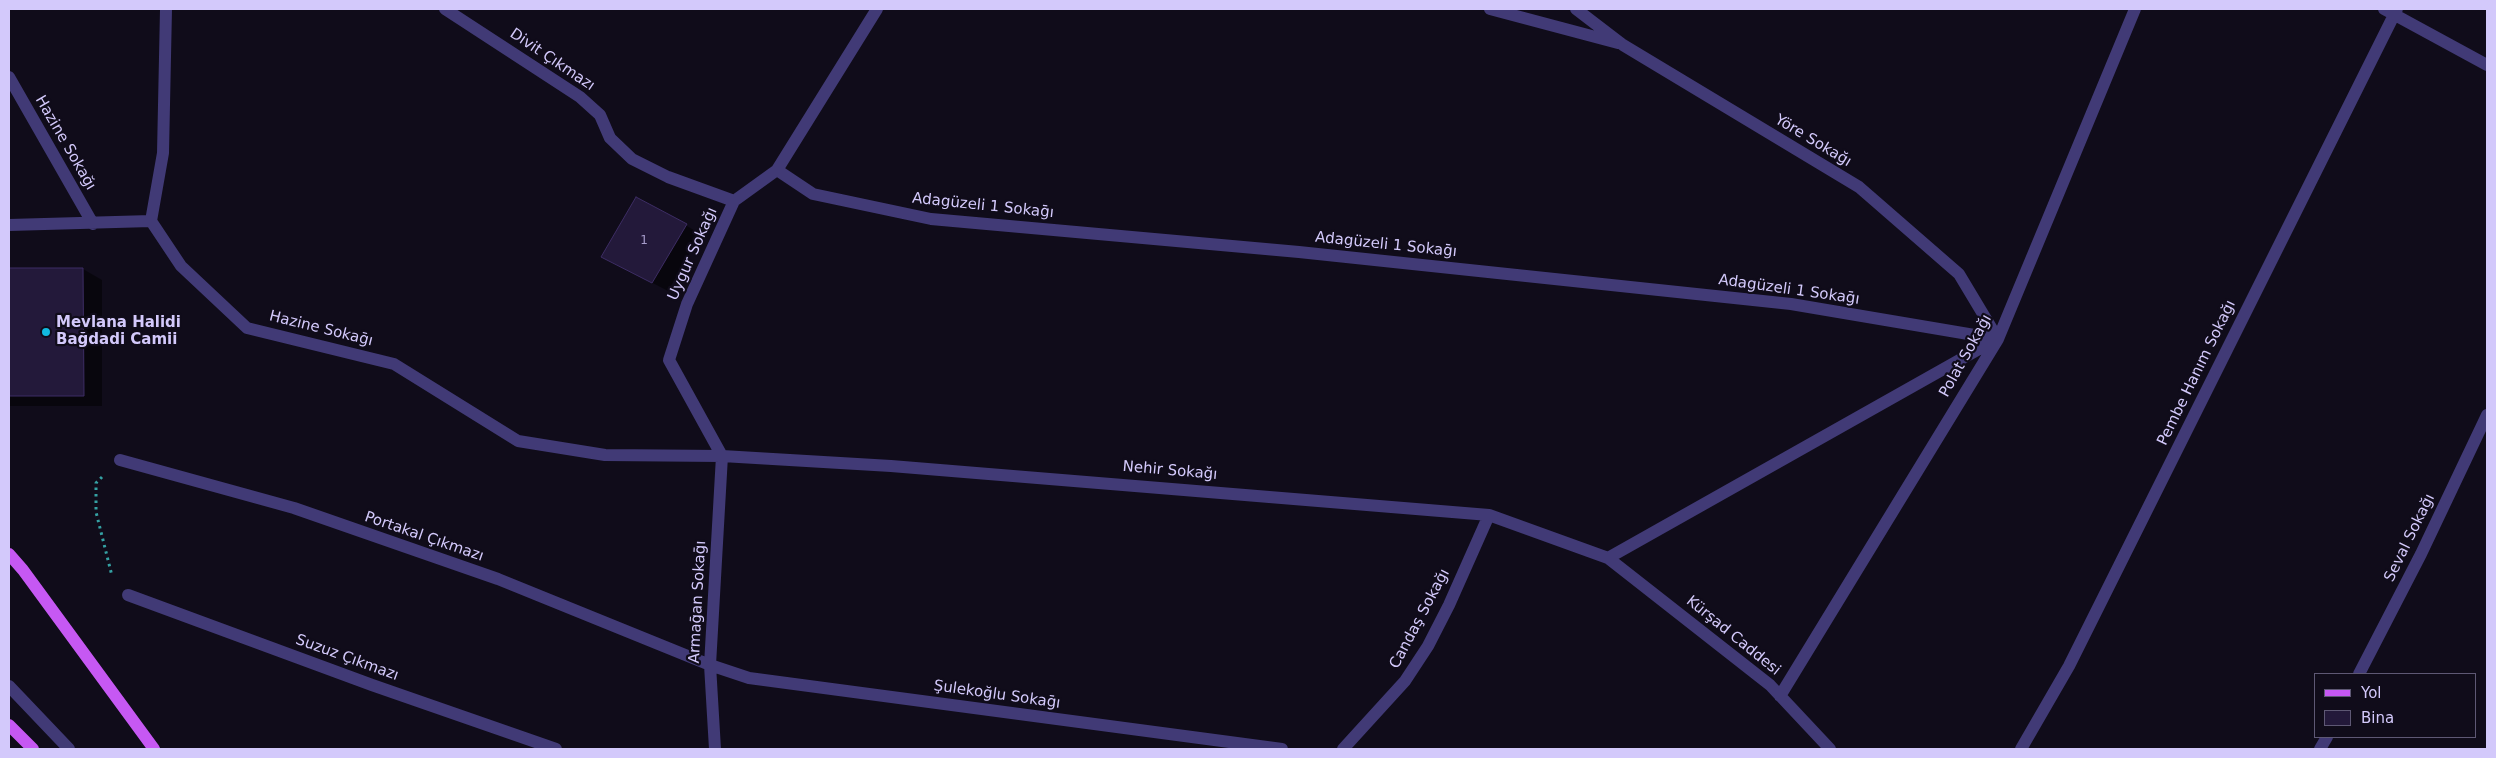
<!DOCTYPE html>
<meta charset="utf-8">
<style>
body{margin:0}
#map{position:relative;width:2496px;height:758px;overflow:hidden;background:#100c1a;font-family:"DejaVu Sans",sans-serif}
canvas{display:block}
.frame{position:absolute;inset:0;border:10px solid #d3c9fb;pointer-events:none}
.legend{position:absolute;left:2314px;top:673px;width:162px;height:65px;box-sizing:border-box;background:#100c1a;border:1px solid #5e5874;margin:0;padding:6px 9px;list-style:none;font-size:15px;color:#d3c9fb}
.legend li{display:flex;align-items:center;gap:10px;height:25px}
.legend b{width:25px;border:1px solid #5e5874}
</style>
<div id="map">
<canvas width="2496" height="758"></canvas>
<div class="frame"></div>
<ul class="legend">
<li><b style="height:6px;background:#c658f3"></b>Yol</li>
<li><b style="height:14px;background:#23193a"></b>Bina</li>
</ul>
</div>
<script>
const g = document.querySelector('canvas').getContext('2d');
g.lineJoin = 'round';
function fillPath(path, color) { g.fillStyle = color; g.fill(path, 'evenodd'); }
const poly = rows => new Path2D(rows.map(r => 'M' + r).join(''));
function stroke(path, color, width, dash) { g.strokeStyle = color; g.lineWidth = width; g.lineCap = dash ? 'butt' : 'round'; g.setLineDash(dash || []); g.stroke(path); }
function drawText(font, color, halo, rows, align = 'center') {
  g.font = font + ' "DejaVu Sans",sans-serif'; g.lineWidth = 4.5; g.setLineDash([]); g.textBaseline = 'middle'; g.strokeStyle = halo; g.fillStyle = color; for (const [text, x, y, turn = 0] of rows) {
    g.save(); g.translate(x, y); g.rotate((+turn || 0) * Math.PI / 180); g.textAlign = isNaN(turn) ? turn : align; if (halo) g.strokeText(text, 0, 0); g.fillText(text, 0, 0); g.restore();
  }
}
const shadow = poly([
 [637,198,701,234,668,291,618,265],
 [9,269,83,269,102,280,102,406,9,406]
]);
const building = poly([
 [636,197,687,224,652,283,601,257,636,197],
 [9,268,83,268,84,396,9,396,9,268]
]);
const path = poly([
 [102,477,96,483,96,512,112,576]
]);
const minor = poly([
 [166,9,163,153,151,221,181,266,247,328,394,364,518,441,605,455,722,456,891,466,1489,515,1608,558,1770,685,1830,749],
 [445,9,580,97,600,115,610,138,632,159,668,177,734,201],
 [1490,9,1618,43],
 [1576,9,1623,45,1859,187,1959,274,1998,339],
 [2384,9,2487,65],
 [9,77,93,224],
 [777,170,813,194,931,219,1299,252,1791,304,1998,339],
 [9,225,151,221],
 [722,456,669,360,687,304,734,201,777,170,877,9],
 [120,460,294,508,498,579,710,665,749,678,1282,749],
 [1608,558,1995,340],
 [128,595,372,685,556,749],
 [2359,674,2421,554,2487,415],
 [9,686,69,749],
 [1780,696,1998,339,2135,9],
 [715,749,710,665,722,456],
 [1343,749,1405,681,1428,646,1449,605,1489,515],
 [2021,749,2069,666,2397,9],
 [2320,749,2327,737]
]);
const major = poly([
 [9,554,23,570,154,749],
 [9,725,33,749]
]);
const markers = [
 [46,332,5,"#11b9df"]
];
const numberNames = [
 ["1",644,241]
];
const streetNames = [
 ["Divit Çıkmazı",552,60,34],
 ["Yöre Sokağı",1813,141,31],
 ["Hazine Sokağı",65,143,60],
 ["Adagüzeli 1 Sokaḡı",983,206,6],
 ["Adagüzeli 1 Sokaḡı",1386,245,6],
 ["Uygur Sokağı",693,254,-66],
 ["Adagüzeli 1 Sokaḡı",1789,290,8],
 ["Hazine Sokaḡı",321,329,14],
 ["Polat Sokağı",1966,356,-61],
 ["Pembe Hanım Sokağı",2197,373,-64],
 ["Nehir Sokağı",1170,471,5],
 ["Portakal Çıkmazı",424,537,19],
 ["Seval Sokağı",2410,538,-64],
 ["Armaḡan Sokaḡı",698,602,-87],
 ["Candaş Sokağı",1420,619,-62],
 ["Kürşad Caddesi",1733,636,39],
 ["Suzuz Çıkmazı",347,658,20],
 ["Şulekoğlu Sokaḡı",997,695,8]
];
const poiNames = [
 ["Mevlana Halidi",56,323],
 ["Bağdadi Camii",56,340]
];
fillPath(shadow, '#0007');
fillPath(building, '#23193a');
stroke(building, '#3d2d64', 1);
stroke(path, '#35a1a3', 3, [2.5, 4]);
stroke(minor, '#413a76', 12);
stroke(major, '#c658f3', 12);
for (const [x, y, r, color] of markers) { const dot = new Path2D(); dot.arc(x, y, r, 0, 2 * Math.PI); g.fillStyle = color; g.fill(dot); stroke(dot, '#100c1a', 2); }
drawText('12px', '#a79dcb', null, numberNames);
drawText('15px', '#d3c9fb', '#100c1a', streetNames);
drawText('bold 15px', '#d3c9fb', '#100c1a', poiNames, 'left');
</script>
